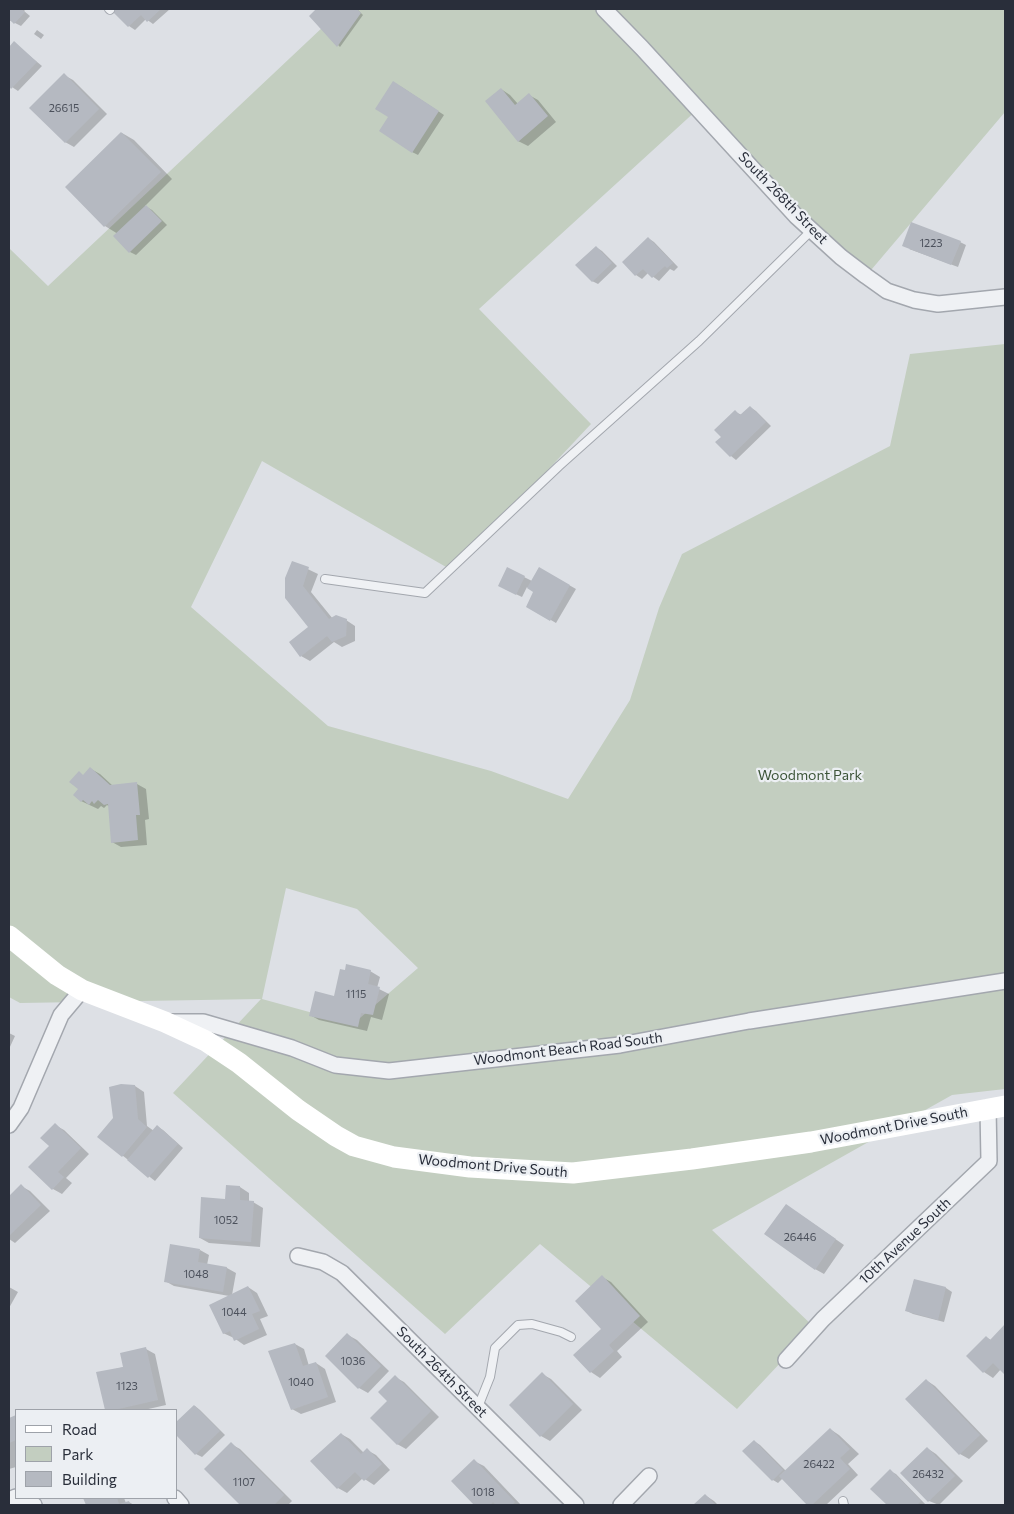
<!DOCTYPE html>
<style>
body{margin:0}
#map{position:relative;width:1014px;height:1514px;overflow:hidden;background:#dde0e5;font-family:Commissioner,sans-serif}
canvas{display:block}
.frame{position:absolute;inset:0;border:10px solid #292e3a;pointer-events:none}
.legend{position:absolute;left:15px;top:1409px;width:162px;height:90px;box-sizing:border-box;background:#eceff3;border:1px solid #9ea2a9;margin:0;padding:6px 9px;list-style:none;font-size:15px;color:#292e3a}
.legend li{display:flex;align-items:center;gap:10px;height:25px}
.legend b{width:25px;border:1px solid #9ea2a9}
</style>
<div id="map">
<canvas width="1014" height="1514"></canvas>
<div class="frame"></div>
<ul class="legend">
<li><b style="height:6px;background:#fff"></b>Road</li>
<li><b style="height:14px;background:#c3cec0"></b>Park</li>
<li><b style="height:14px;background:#b5b9c1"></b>Building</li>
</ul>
</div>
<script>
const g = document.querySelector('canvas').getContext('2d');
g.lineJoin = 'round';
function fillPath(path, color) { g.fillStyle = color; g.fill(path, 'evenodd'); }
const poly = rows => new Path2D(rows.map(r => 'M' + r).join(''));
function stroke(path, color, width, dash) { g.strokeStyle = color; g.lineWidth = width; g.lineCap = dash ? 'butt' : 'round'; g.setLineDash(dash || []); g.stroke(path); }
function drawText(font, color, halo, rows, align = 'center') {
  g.font = font + ' Commissioner,sans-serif'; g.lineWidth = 4.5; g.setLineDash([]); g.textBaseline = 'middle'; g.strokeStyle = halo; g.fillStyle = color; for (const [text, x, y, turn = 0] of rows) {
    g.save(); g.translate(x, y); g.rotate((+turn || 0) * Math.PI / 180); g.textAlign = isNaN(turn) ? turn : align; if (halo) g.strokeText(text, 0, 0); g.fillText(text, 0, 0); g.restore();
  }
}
const green = poly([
 [342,9,1005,9,1005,112,866,276,698,109,479,309,591,424,453,571,262,461,191,607,328,726,491,771,568,799,630,700,659,608,682,554,890,446,910,354,1005,344,1005,1089,952,1095,712,1230,814,1327,737,1409,540,1244,445,1334,173,1093,261,999,20,1003,9,997,9,248,48,286],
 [286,888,357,909,418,968,353,1024,262,999]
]);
const shadow = poly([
 [9,9,26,9,24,11,30,16,21,26,9,20],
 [118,9,170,9,153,24,146,19,135,30,129,26,115,12],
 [318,9,357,9,363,15,340,47,310,16],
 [37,30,44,35,41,39,34,34],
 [14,43,42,66,18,91,9,85,9,48],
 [64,75,73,80,107,114,74,147,65,142],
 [400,86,444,115,418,155,412,152],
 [501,89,510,95,518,104,529,95,538,100,556,122,528,146,518,141],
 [122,133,134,140,172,179,145,206,152,210,167,225,136,255,130,252,118,234,105,226,66,187],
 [648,238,654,242,678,267,674,271,670,269,659,281,648,273,642,279,636,275,623,262],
 [960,242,966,245,958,267,909,249],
 [596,247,602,251,617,266,598,284,592,281],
 [750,407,756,411,771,426,736,460,731,456,723,437,735,412,742,415],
 [293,562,318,574,311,592,333,619,346,620,355,626,355,641,342,647,334,642,310,661,301,656,310,628],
 [539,568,576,589,556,623,527,606,535,592,527,587,522,597,505,589,524,577,532,581],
 [91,769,100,774,113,786,137,784,146,789,149,819,145,820,147,845,121,847,112,842,110,807,107,805,104,808,101,806,98,809,81,801,80,789,84,775],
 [370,971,380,977,377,988,389,994,382,1020,371,1017,367,1031,319,1020,310,1015],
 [9,1033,15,1036,9,1049],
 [135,1086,144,1092,147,1126,154,1131,158,1127,163,1130,183,1148,155,1181,99,1137,114,1119],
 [55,1125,64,1130,89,1154,66,1178,72,1183,62,1194,53,1189,50,1146],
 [21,1186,30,1191,50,1211,15,1243,9,1239,9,1197],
 [227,1186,240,1187,249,1193,249,1202,253,1202,263,1208,260,1247,209,1243,200,1238,226,1200],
 [795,1211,844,1245,824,1274,815,1269],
 [200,1250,209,1255,207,1265,227,1268,236,1273,232,1295,248,1287,257,1293,268,1316,260,1319,267,1335,244,1345,234,1338,223,1333,229,1296,174,1286,165,1281],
 [602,1277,611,1282,648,1322,617,1351,622,1357,600,1378,591,1372,575,1355,602,1329],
 [914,1280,946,1288,952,1292,944,1322,913,1314,907,1311],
 [9,1287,18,1292,9,1308],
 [1005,1326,1005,1373,1001,1369,993,1378,984,1372,967,1356,986,1337,991,1340],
 [348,1335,357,1340,389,1371,368,1393,359,1388],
 [295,1344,304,1349,309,1366,316,1363,325,1369,336,1402,301,1414,292,1409],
 [146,1349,155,1354,166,1405,144,1410,106,1410,98,1373,124,1367],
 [542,1374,551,1379,582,1410,550,1441,541,1436],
 [395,1377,404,1382,439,1417,406,1449,397,1444,389,1401],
 [926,1380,935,1386,988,1441,969,1459,960,1454],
 [195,1406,200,1410,225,1435,202,1457,196,1454],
 [16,1417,16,1467,9,1469,9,1419],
 [830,1429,839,1435,859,1454,848,1464,858,1475,826,1505,808,1505,783,1478,778,1483,773,1480,754,1441,760,1445,786,1471],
 [341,1434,350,1439,364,1453,367,1450,376,1455,390,1470,374,1485,363,1478,347,1493,338,1488],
 [231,1444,240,1449,292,1501,288,1505,242,1505,206,1469],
 [927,1448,936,1454,963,1481,939,1505,929,1501],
 [474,1461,484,1466,521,1505,475,1505,453,1481],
 [890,1471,896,1474,926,1505,889,1505,872,1489],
 [705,1495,714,1501,718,1505,695,1505],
 [85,1498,124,1498,126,1503,129,1502,134,1505,87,1505]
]);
const building = poly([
 [9,9,21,9,25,12,14,24,9,19],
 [116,9,161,9,147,22,141,15,128,27,113,12],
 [316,9,357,9,361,13,337,47,309,16],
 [14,41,37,62,11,89,9,86,9,47],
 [64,73,99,109,65,143,29,108],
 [393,81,439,111,412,153,379,131,388,117,375,109],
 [501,88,515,105,529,93,548,116,518,142,485,101],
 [121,132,161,172,104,227,65,187],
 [146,205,162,221,129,253,113,236],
 [911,222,961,241,951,265,902,246],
 [648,237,673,263,667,268,665,266,652,278,643,269,635,276,622,262],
 [596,246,612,263,592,282,575,265],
 [750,406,766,422,730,457,715,442,721,437,714,430,735,410,740,415],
 [292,561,309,567,303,586,329,619,336,615,347,619,346,636,332,642,327,636,300,657,289,642,308,627,285,598,285,578],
 [507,567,525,576,516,595,498,586],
 [539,567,570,585,550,621,526,607,533,592,527,588],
 [90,767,110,785,137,782,140,815,136,815,138,840,111,843,108,804,104,805,98,800,94,804,92,801,89,805,83,800,81,802,73,795,78,789,69,782,79,771,83,775],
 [346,964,371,970,368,984,380,987,373,1015,361,1013,358,1027,309,1016,315,991,334,996,340,969,345,970],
 [121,1084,135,1085,138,1119,147,1127,122,1157,97,1137,113,1118,109,1087],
 [55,1123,81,1148,58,1172,64,1177,52,1190,28,1167,49,1146,40,1138],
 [157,1125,178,1144,148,1178,127,1160],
 [21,1184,41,1205,9,1236,9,1196],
 [226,1185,240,1186,240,1200,254,1201,251,1242,199,1238,201,1197,225,1199],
 [786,1204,836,1239,815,1270,764,1234],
 [170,1244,200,1249,198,1262,227,1267,223,1292,164,1282],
 [602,1275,640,1316,609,1345,614,1351,590,1373,573,1355,601,1329,575,1301],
 [914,1279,946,1287,938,1320,905,1311],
 [248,1286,260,1311,252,1314,259,1329,234,1341,230,1331,223,1334,209,1305],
 [1005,1324,1005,1375,993,1363,983,1373,966,1356,986,1336,990,1340],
 [347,1333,381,1366,358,1389,325,1356],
 [295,1343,303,1366,316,1362,328,1397,291,1410,268,1351],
 [146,1347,158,1400,114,1410,105,1410,96,1372,123,1367,120,1353],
 [542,1372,573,1404,540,1437,509,1405],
 [395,1375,431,1411,397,1445,370,1418,387,1401,378,1392],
 [926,1379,980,1435,959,1455,905,1399],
 [194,1405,220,1431,195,1455,176,1435,176,1422],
 [16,1415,16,1440,9,1443,9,1418],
 [830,1428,850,1449,840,1458,850,1469,812,1505,807,1505,779,1476],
 [341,1433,361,1454,367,1448,382,1464,364,1481,355,1472,337,1489,310,1461],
 [754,1440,783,1470,772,1481,742,1451],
 [231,1442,284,1495,274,1505,240,1505,204,1469],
 [927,1447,955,1476,928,1502,900,1473],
 [474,1459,515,1502,512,1505,496,1505,493,1502,490,1505,474,1505,451,1481],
 [890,1469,921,1501,917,1505,887,1505,870,1489],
 [705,1494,716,1505,693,1505],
 [83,1498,117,1498,119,1504,129,1501,130,1505,86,1505]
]);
const lane = poly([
 [109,9,110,10],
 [325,579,425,593,559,466,699,341,812,230],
 [478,1407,490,1377,495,1348,518,1325,532,1324,561,1332,571,1337],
 [843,1501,844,1505]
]);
const street = poly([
 [604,9,642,48,796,216,841,257,866,276,887,291,914,300,938,304,1005,297],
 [171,1022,203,1022,292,1048,335,1065,389,1071,620,1045,749,1021,1005,981],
 [9,1125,21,1108,61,1015,82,990],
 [298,1256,323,1262,342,1273,576,1505],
 [786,1360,823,1319,989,1161,988,1108],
 [24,1498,34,1505],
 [175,1498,181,1505],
 [9,1500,16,1497],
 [621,1505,649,1476]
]);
const secondary = poly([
 [9,936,57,975,82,990,165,1022,206,1041,239,1063,298,1110,336,1136,354,1146,394,1157,470,1167,573,1173,692,1159,811,1142,1005,1106]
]);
const numberNames = [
 ["26615",64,108],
 ["1223",931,243],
 ["1115",356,994],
 ["1052",226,1220],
 ["26446",800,1237],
 ["1048",196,1274],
 ["1044",234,1312],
 ["1036",353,1361],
 ["1040",301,1382],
 ["1123",127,1386],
 ["26422",819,1464],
 ["26432",928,1474],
 ["1107",244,1482],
 ["1018",483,1492]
];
const streetNames = [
 ["South 268th Street",783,198,46],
 ["Woodmont Beach Road South",568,1049,-7],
 ["Woodmont Drive South",894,1126,-11],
 ["Woodmont Drive South",493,1166,5],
 ["10th Avenue South",905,1241,-43],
 ["South 264th Street",442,1372,45]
];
const parkNames = [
 ["Woodmont Park",810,775]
];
fillPath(green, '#c3cec0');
fillPath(shadow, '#0003');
fillPath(building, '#b5b9c1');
stroke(lane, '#a3a7ae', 10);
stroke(street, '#a3a7ae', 18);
stroke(lane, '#eff1f4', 8);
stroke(street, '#eff1f4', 15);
stroke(secondary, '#fff', 21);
drawText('11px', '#4c515c', null, numberNames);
drawText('14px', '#292e3a', '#eceff3', streetNames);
drawText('14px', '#3c5438', '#eceff3', parkNames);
</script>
